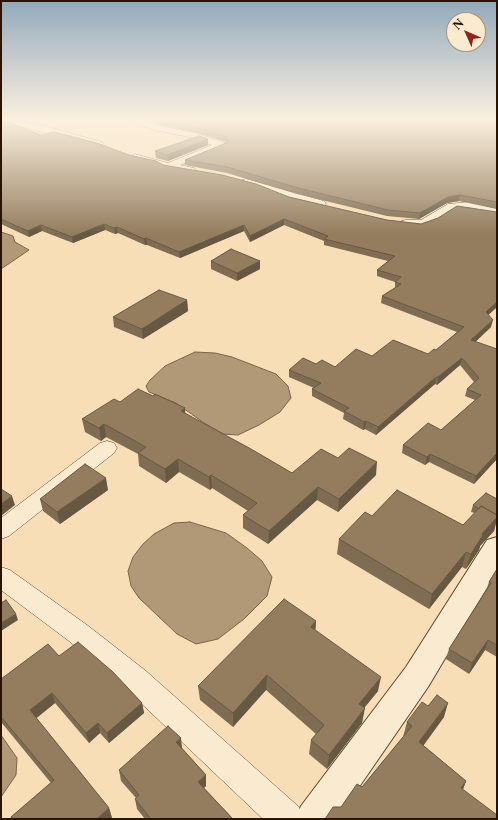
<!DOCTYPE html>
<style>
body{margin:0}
#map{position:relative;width:498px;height:820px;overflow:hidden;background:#f7deb6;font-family:"Libre Caslon Text",serif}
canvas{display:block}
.frame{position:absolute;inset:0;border:2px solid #291301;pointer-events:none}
.north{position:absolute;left:446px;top:12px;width:40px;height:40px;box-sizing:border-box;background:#faead0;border:1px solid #a6947d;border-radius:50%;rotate:315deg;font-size:11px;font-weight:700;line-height:16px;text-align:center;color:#291301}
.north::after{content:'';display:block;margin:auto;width:14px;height:18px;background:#8f2418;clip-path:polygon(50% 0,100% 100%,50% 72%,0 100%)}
</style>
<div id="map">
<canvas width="498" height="820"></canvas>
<div class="frame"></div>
<div class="north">N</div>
</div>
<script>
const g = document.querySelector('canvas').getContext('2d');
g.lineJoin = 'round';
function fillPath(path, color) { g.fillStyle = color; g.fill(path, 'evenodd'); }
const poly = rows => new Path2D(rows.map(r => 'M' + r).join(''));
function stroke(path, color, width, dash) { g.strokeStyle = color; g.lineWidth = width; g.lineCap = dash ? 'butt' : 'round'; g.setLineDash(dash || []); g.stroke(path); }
const water = poly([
 [1,232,13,236,15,242,29,250,1,269,1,232],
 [195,352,215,353,232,357,276,374,288,386,291,398,280,412,259,425,238,435,223,434,204,423,176,403,149,392,146,386,150,380,165,366,195,352],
 [190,522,226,533,247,548,262,561,272,577,267,596,244,619,218,639,196,644,177,634,139,598,131,586,128,571,133,557,143,544,154,534,174,523,190,522],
 [1,735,17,758,16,775,1,797,1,735]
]);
const minor = poly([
 [1,119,15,119,38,124,102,142,103,144,98,147,1,121,1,119],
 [136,119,148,119,146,121,160,126,194,133,226,143,227,145,226,147,180,165,194,168,195,170,194,172,190,173,164,169,157,165,131,159,130,157,135,154,168,163,212,145,189,137,154,130,136,123,134,121,136,119],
 [246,179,324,201,326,204,324,207,320,208,242,184,240,182,242,180,246,179],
 [469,202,497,209,497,217,469,210,455,210,431,226,420,229,406,228,401,227,400,224,401,221,406,220,421,220,448,204,469,202],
 [107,441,114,443,117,448,114,453,9,536,1,539,1,518,100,443,107,441],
 [1,567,10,570,87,625,146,671,299,807,303,819,263,819,126,689,69,641,1,590,1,567]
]);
const tertiary = poly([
 [497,537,497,571,428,687,337,819,295,819,301,806,406,667,487,540,497,537]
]);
const wall = poly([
 [149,119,473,119,481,123,484,122,479,119,497,119,497,209,459,201,447,203,419,219,387,216,297,194,227,173,185,165,185,160,226,143,227,142,194,132,160,125,149,120],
 [1,123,41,135,129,155,163,165,289,197,387,220,421,224,497,212,497,307,488,315,491,327,476,341,497,459,474,484,429,462,425,465,402,453,403,445,441,430,475,400,465,396,467,389,474,382,460,365,437,385,435,384,376,435,365,429,363,430,343,419,344,413,312,396,312,389,314,388,289,377,289,370,316,364,335,367,372,356,428,354,436,350,457,332,381,303,382,296,395,288,395,282,377,276,377,270,388,261,324,245,324,241,284,225,250,242,244,231,180,258,147,245,145,245,118,233,115,234,105,230,73,243,42,231,29,237,1,224],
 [208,145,168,161,156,158,155,151],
 [211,261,260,261,260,269,237,281,211,269],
 [187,300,188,311,143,339,114,327,113,317],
 [120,402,185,408,185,414,292,473,338,458,376,475,338,512,317,500,268,544,243,528,243,515,248,511,212,488,210,490,179,472,166,483,139,466,138,454,106,437,101,441,85,432,82,419],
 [108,490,60,524,43,511,40,499],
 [486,493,496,523,494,531,480,546,479,550,466,569,462,567,429,609,337,554,339,539,372,516,463,525,475,513,471,512,473,505],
 [497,569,497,657,485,650,469,674,446,659,449,649,487,588,489,582],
 [316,621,315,631,378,691,364,708,362,723,327,769,309,754,311,740,316,734,266,690,233,727,200,700,198,686],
 [59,656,142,703,144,713,109,743,100,733,89,743,55,703,36,718,109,808,112,818,110,819,12,819,11,817,51,783,1,722,1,679],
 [444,717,423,745,466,781,463,789,341,807,362,787,403,737,407,722],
 [182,748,206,775,206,786,204,788,233,819,145,819,137,809,135,799,136,798,121,781,119,770]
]);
const shadedWall = poly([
 [208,139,208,145,168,161,167,155],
 [460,195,459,201,447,203,419,219,420,213,448,197],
 [284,219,284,225,250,242,250,236],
 [104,224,105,230,73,243,72,237],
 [41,225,42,231,29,237,28,231],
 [244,225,244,231,180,258,179,252],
 [117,227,118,233,115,234,114,228],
 [146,238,147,245,145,245,144,239],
 [260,261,260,269,237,281,237,273],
 [187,300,188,311,143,339,142,329],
 [497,302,497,307,484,319,486,312],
 [493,320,491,327,470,347,471,340],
 [462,358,460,365,437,385,438,377],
 [436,377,435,384,376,435,378,427],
 [185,408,186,421,181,411],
 [366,421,365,429,363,430,364,422],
 [104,424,106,437,101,441,99,428],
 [497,453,497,459,474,484,476,476],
 [430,454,429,462,425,465,427,457],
 [178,459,179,472,166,483,165,469],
 [377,462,376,475,338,512,339,499],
 [211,475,212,488,210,490,209,477],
 [106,478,108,490,60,524,57,512],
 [318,487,317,500,268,544,269,531],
 [12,496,15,505,1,516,1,504],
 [497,517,497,522,496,523,494,531,480,546,479,550,466,569,471,554,482,534],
 [466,552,462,567,429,609,432,594],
 [16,614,18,620,1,631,1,623],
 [316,621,315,635,311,627],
 [488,640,485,650,469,674,472,663],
 [267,675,266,690,233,727,233,713],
 [381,677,378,691,356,718,359,704],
 [52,693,55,703,33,721,30,710],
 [142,703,144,713,109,743,107,733],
 [448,703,444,717,416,756,419,742],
 [365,708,362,723,327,769,329,755],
 [98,723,100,733,89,743,86,733],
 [181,738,182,748,177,753,176,742],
 [206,775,206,786,199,792,198,782],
 [466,781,461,795,461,788],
 [109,808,112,818,110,819,97,819]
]);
const building = poly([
 [158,119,473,119,481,123,488,120,487,119,497,119,497,202,460,195,448,197,420,213,388,210,298,188,227,167,185,160,226,143,228,140,227,137,194,127,158,119],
 [8,122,41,135,54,132,97,143,129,155,156,161,163,165,222,175,256,184,289,197,387,220,421,224,438,218,457,206,497,212,497,302,486,312,493,320,471,340,497,349,497,453,476,476,430,454,427,457,403,445,428,423,441,430,481,395,467,389,479,378,462,358,438,377,436,377,378,427,366,421,364,422,344,411,349,408,312,389,321,383,289,370,303,358,316,364,322,360,335,367,356,349,372,356,393,340,428,354,434,349,436,350,464,327,382,296,401,284,395,282,401,277,377,270,395,256,324,239,328,236,284,219,250,236,244,225,179,252,146,238,144,239,117,227,114,228,104,224,72,237,41,225,28,231,1,219,1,123,8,122],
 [199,136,208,139,167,155,155,151,199,136],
 [231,249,260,261,237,273,211,261,231,249],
 [159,290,187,300,142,329,113,317,159,290],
 [138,389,153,396,155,394,185,408,181,411,251,449,292,473,321,449,338,458,349,448,377,462,339,499,318,487,269,531,243,515,257,503,211,475,209,477,178,459,165,469,138,453,146,447,104,424,99,428,82,419,114,399,120,402,138,389],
 [85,464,106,478,57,512,40,499,85,464],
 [1,489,12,496,1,504,1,489],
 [397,490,463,525,481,506,497,515,497,517,482,534,483,535,471,554,466,552,432,594,339,539,365,512,372,516,397,490],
 [486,493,497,499,497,515,481,506,479,509,473,505,486,493],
 [497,569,497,645,488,640,472,663,449,649,491,583,489,582,497,569],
 [284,599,316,621,311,627,381,677,359,704,365,708,329,755,311,740,324,725,267,675,233,713,198,686,284,599],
 [6,600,16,614,1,623,1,603,6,600],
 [78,642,113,672,142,703,107,733,98,723,86,733,52,693,30,710,109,808,97,819,12,819,11,817,54,780,1,717,1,679,48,644,59,656,78,642],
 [437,695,448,703,419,742,466,781,461,788,497,815,497,819,325,819,333,807,341,807,357,784,362,787,412,726,407,722,422,702,428,706,437,695],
 [168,726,181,738,176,742,206,775,198,782,233,819,151,819,135,799,139,795,119,770,168,726]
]);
fillPath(water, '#b19978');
stroke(water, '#7b6348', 1);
stroke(minor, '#5c462e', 1);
stroke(tertiary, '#5c462e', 2);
fillPath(minor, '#faead0');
fillPath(tertiary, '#faead0');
fillPath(wall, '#7f6c52');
fillPath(shadedWall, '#685842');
fillPath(building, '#947d5f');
stroke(building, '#685842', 1);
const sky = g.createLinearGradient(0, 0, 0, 234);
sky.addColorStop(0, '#92a9bb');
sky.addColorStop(0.51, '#fbf0de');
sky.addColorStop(1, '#fbf0de00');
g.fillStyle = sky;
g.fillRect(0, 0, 498, 234);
</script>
